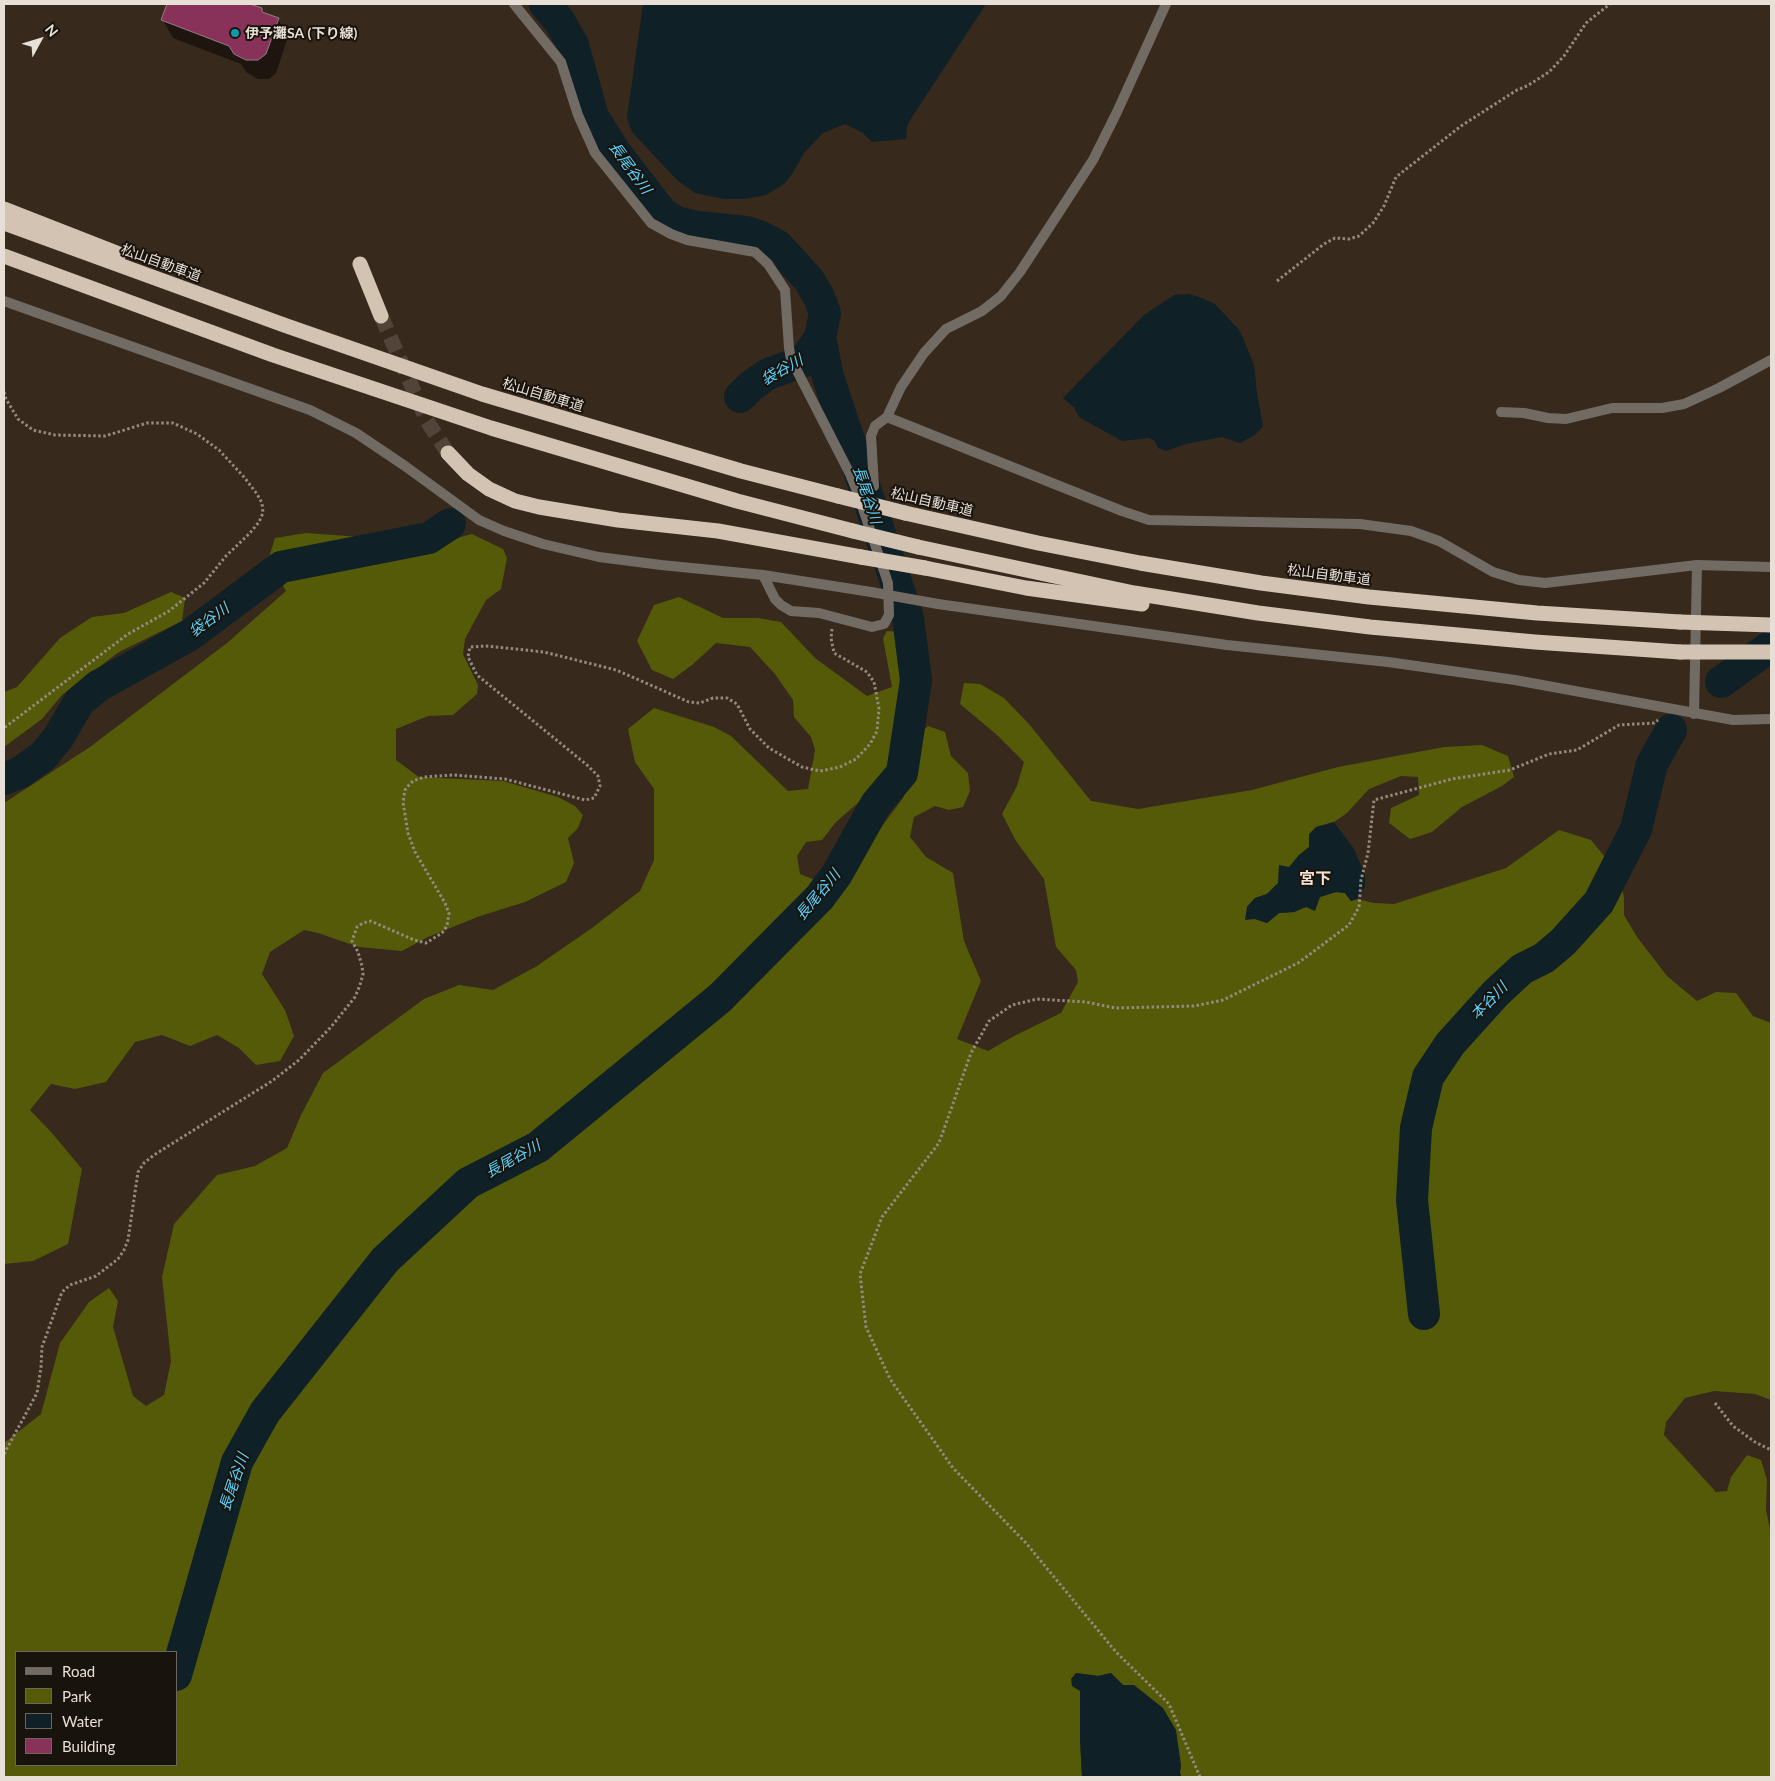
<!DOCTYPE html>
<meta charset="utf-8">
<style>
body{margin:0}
#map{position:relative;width:1775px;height:1781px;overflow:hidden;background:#37291c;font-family:Lato,sans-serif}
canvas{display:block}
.frame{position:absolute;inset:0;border:5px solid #e8dfd6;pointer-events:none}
.legend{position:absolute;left:15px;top:1651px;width:162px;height:115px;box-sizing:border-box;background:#19130d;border:1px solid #6c655d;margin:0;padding:6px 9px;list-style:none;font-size:15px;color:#e8dfd6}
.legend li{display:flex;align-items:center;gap:10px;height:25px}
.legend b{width:25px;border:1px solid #6c655d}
.north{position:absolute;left:15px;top:15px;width:50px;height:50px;-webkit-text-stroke:4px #19130d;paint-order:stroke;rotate:51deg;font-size:14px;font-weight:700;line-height:20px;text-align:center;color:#e8dfd6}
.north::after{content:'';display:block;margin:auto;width:18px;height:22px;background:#e8dfd6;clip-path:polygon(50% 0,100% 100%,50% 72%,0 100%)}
</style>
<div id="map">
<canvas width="1775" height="1781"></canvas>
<div class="frame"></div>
<ul class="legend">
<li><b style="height:6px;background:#726b64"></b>Road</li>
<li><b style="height:14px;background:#555a08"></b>Park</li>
<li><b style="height:14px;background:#0f2026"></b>Water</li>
<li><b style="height:14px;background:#883159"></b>Building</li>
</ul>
<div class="north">N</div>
</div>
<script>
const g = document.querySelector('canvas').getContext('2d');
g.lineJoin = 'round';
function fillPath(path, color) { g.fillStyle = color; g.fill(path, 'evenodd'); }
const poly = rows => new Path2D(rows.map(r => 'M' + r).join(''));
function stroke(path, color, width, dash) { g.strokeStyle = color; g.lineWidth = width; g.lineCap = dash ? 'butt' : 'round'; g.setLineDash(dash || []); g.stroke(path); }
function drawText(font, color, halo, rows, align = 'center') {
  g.font = font + ' Lato,"Noto Sans JP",sans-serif'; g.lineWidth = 4; g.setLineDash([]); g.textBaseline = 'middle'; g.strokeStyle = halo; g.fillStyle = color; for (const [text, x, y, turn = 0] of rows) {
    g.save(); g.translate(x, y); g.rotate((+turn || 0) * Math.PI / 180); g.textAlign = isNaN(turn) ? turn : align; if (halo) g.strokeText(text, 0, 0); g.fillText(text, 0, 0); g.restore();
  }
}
const green = poly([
 [306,533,388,539,428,551,461,537,472,534,503,549,507,558,501,589,486,600,465,639,463,654,478,685,477,694,453,715,428,716,396,729,396,760,419,777,503,781,558,797,575,806,583,815,578,828,568,838,574,863,566,882,525,902,480,916,428,937,402,951,359,947,318,933,304,930,270,952,262,974,285,1010,294,1036,280,1061,256,1065,239,1048,217,1035,190,1046,162,1035,135,1042,106,1082,75,1089,51,1084,30,1110,52,1133,82,1169,68,1244,33,1261,4,1264,4,803,90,747,227,643,286,591,268,561,275,538],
 [171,592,185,598,182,621,119,652,62,695,42,719,4,747,4,692,17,687,60,638,92,617,124,613],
 [679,597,723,618,758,618,781,622,815,658,867,696,892,687,883,638,887,631,903,632,910,651,908,706,898,760,876,787,835,823,822,840,806,842,797,856,800,874,815,880,833,865,862,853,903,798,911,770,915,738,928,726,945,732,951,756,968,773,970,791,963,807,949,810,935,806,914,817,910,837,926,857,953,873,964,941,981,981,957,1039,988,1051,1014,1036,1061,1013,1078,982,1076,970,1056,947,1044,879,1016,841,1002,814,1017,786,1024,762,997,735,960,704,964,683,980,684,1004,698,1029,724,1091,801,1138,809,1252,790,1338,767,1444,747,1482,745,1508,756,1514,777,1502,786,1462,807,1432,832,1410,839,1389,823,1391,808,1419,795,1418,777,1401,776,1369,789,1347,813,1334,822,1316,827,1309,847,1299,855,1278,883,1267,894,1255,898,1247,907,1255,919,1267,923,1279,913,1294,912,1306,907,1320,897,1336,892,1345,893,1351,901,1357,899,1374,903,1394,904,1506,868,1559,830,1591,840,1619,874,1624,898,1624,915,1637,937,1667,976,1697,1001,1716,992,1736,993,1753,1016,1771,1023,1771,1400,1755,1394,1714,1391,1685,1398,1666,1422,1664,1435,1716,1492,1727,1491,1731,1477,1747,1455,1761,1460,1767,1480,1766,1510,1771,1534,1771,1777,1181,1777,1180,1772,1181,1765,1123,1685,1111,1673,1098,1676,1076,1673,1080,1691,1080,1739,1082,1777,4,1777,4,1443,41,1414,60,1343,89,1302,109,1288,118,1301,113,1327,133,1396,146,1406,164,1395,171,1361,162,1277,174,1224,217,1175,255,1166,287,1148,301,1115,323,1073,424,999,459,985,493,990,537,966,592,928,640,891,654,860,654,789,635,762,628,729,654,708,714,727,731,736,788,791,808,789,815,750,811,737,794,717,793,700,775,674,750,647,716,643,692,665,673,679,652,670,637,641,654,605],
 [16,1652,176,1652,176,1765,16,1765]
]);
const water = poly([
 [643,4,986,4,910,120,907,127,906,139,872,142,863,133,845,124,823,133,804,153,792,174,784,184,766,195,745,199,724,199,695,193,677,180,632,132,627,118],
 [1189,294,1202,298,1215,304,1240,331,1254,365,1257,393,1263,426,1255,435,1240,443,1222,437,1186,444,1166,451,1158,448,1155,441,1149,438,1122,441,1079,417,1074,407,1063,398,1144,315,1174,295],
 [1334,822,1354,849,1365,875,1365,887,1357,899,1351,901,1345,893,1336,892,1320,897,1315,911,1306,907,1294,912,1279,913,1267,923,1255,919,1245,920,1247,907,1255,898,1267,894,1278,883,1279,865,1289,867,1299,855,1309,847,1309,834,1316,827],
 [1076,1673,1098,1676,1111,1673,1123,1685,1134,1685,1163,1708,1176,1730,1181,1765,1180,1772,1181,1777,1082,1777,1080,1739,1080,1691,1072,1686,1071,1679]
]);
const shadow = poly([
 [168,4,208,4,225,10,227,4,246,4,261,9,264,14,278,19,288,37,276,73,269,79,258,79,246,72,241,64,173,38,163,20]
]);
const river = poly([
 [740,397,751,386,768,374,804,361,820,338],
 [1721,682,1771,646],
 [4,779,21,772,43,756,58,738,79,702,98,686,190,635,281,567,429,538,450,524],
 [1424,1314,1412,1200,1416,1128,1428,1077,1450,1044,1496,993,1522,969,1544,958,1563,942,1599,902,1636,829,1652,764,1671,730],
 [176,1675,237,1462,265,1412,385,1260,468,1183,538,1147,720,998,820,897,837,874,876,804,902,773,916,680,908,618,828,377,820,338,825,313,819,297,809,280,778,246,761,237,746,232,698,227,676,222,662,213,615,152,593,117,573,45,560,22,545,4]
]);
const building = poly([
 [167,4,250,4,262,8,262,12,279,18,266,54,258,60,246,60,234,54,229,46,161,20,167,4]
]);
const highwayTunnel = poly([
 [381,316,427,421,448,453]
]);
const path = poly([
 [1277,281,1324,244,1335,238,1349,239,1359,236,1373,223,1384,206,1396,177,1461,126,1517,90,1527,86,1549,72,1564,56,1586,23,1610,4],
 [4,392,6,399,18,419,33,430,55,435,105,436,147,423,173,423,197,434,219,450,244,477,257,494,262,503,263,513,259,522,250,533,226,556,204,583,169,611,128,634,4,728],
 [1715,1403,1733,1426,1755,1442,1771,1450],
 [4,1454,37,1393,41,1367,42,1347,62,1292,70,1285,96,1276,118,1259,124,1250,128,1240,138,1172,144,1163,154,1155,272,1081,299,1060,331,1027,355,997,360,985,363,974,362,966,358,952,352,941,357,927,363,923,371,921,414,940,426,943,442,933,447,926,449,913,445,903,415,852,408,833,403,802,405,790,409,785,413,781,424,777,453,775,505,779,585,800,594,798,600,786,598,776,587,765,477,675,468,657,470,647,486,646,544,652,616,670,689,702,700,703,713,698,727,698,737,704,750,729,769,748,802,767,820,771,840,767,856,759,870,744,877,731,879,709,874,682,867,672,834,653,831,638,832,629],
 [1200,1777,1169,1704,1116,1652,1026,1543,953,1468,890,1379,866,1327,860,1274,882,1217,939,1143,971,1053,989,1021,1012,1005,1037,999,1086,1002,1115,1008,1194,1006,1223,1000,1298,963,1349,925,1359,907,1361,880,1368,853,1374,800,1452,779,1510,770,1549,754,1577,750,1619,725,1654,723,1658,720]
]);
const street = poly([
 [514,4,561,62,578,115,595,153,651,223,671,234,687,240,755,252,768,264,785,290,789,348,791,359,850,474,857,491,888,583,889,615,884,624,872,627,819,613,791,611,781,605,775,599,763,575],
 [4,301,310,410,356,433,405,466,479,520,504,531,543,544,599,557,661,565,763,575,871,592],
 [1501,412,1524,413,1548,418,1566,419,1612,408,1662,408,1684,404,1719,388,1771,360],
 [887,417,1122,511,1149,520,1360,524,1411,531,1439,541,1493,572,1519,580,1545,583,1697,565,1771,567],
 [857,491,874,486,871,436,875,426,887,417,901,387,924,353,946,329,982,311,1001,296,1020,272,1093,160,1117,112,1166,4],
 [938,604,1227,645,1388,662,1515,680,1733,720,1771,719],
 [1694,714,1697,565]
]);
const highway = poly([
 [4,209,119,254],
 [4,223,284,325,482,394,741,471,838,496],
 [4,256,273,355,491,428,737,501,853,531],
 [360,264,381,316],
 [448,453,468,474,489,489,515,501,539,507,618,520,718,531,861,557],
 [905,513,1038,543,1140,563,1261,583,1369,597,1537,613,1680,622],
 [918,547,1134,593,1258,613,1370,627,1535,642,1680,652],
 [925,568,1026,588,1142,604]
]);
const streetBridge = poly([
 [871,592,938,604]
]);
const highwayBridge = poly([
 [838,496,905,513],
 [853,531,918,547],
 [861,557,925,568],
 [1680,622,1771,625],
 [1680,652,1771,652]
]);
const markers = [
 [235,33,5,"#0f9aa8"]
];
const poiNames = [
 ["伊予灘SA (下り線)",245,33]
];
const streetNames = [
 ["松山自動車道",161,263,20],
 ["松山自動車道",543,395,17],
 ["松山自動車道",932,502,13],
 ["松山自動車道",1329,575,7]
];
const waterNames = [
 ["長尾谷川",630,168,54],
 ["袋谷川",782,370,-29],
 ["長尾谷川",867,495,72],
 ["袋谷川",209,620,-36],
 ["長尾谷川",818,895,-50],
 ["本谷川",1489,1001,-46],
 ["長尾谷川",513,1159,-29],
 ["長尾谷川",234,1482,-71]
];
const quarterNames = [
 ["宮下",1315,879]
];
fillPath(green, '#555a08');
fillPath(water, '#0f2026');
fillPath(shadow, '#0007');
stroke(river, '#0f2026', 32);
fillPath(building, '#883159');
stroke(building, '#947d85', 1);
stroke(highwayTunnel, '#524438', 15, [15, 8]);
stroke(path, '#94897e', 3, [2.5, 2.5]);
stroke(street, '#726b64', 10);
stroke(highway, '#d3c3b2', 15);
stroke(streetBridge, '#726b64', 10);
stroke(highwayBridge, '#d3c3b2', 15);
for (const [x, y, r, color] of markers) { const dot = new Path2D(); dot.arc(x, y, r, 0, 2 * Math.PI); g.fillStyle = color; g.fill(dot); stroke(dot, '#19130d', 2); }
drawText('bold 14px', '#e8dfd6', '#19130d', poiNames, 'left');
drawText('14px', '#e8dfd6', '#19130d', streetNames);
drawText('italic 15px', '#57d5ff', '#19130d', waterNames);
drawText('bold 16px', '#f3e0d0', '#19130d', quarterNames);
</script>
